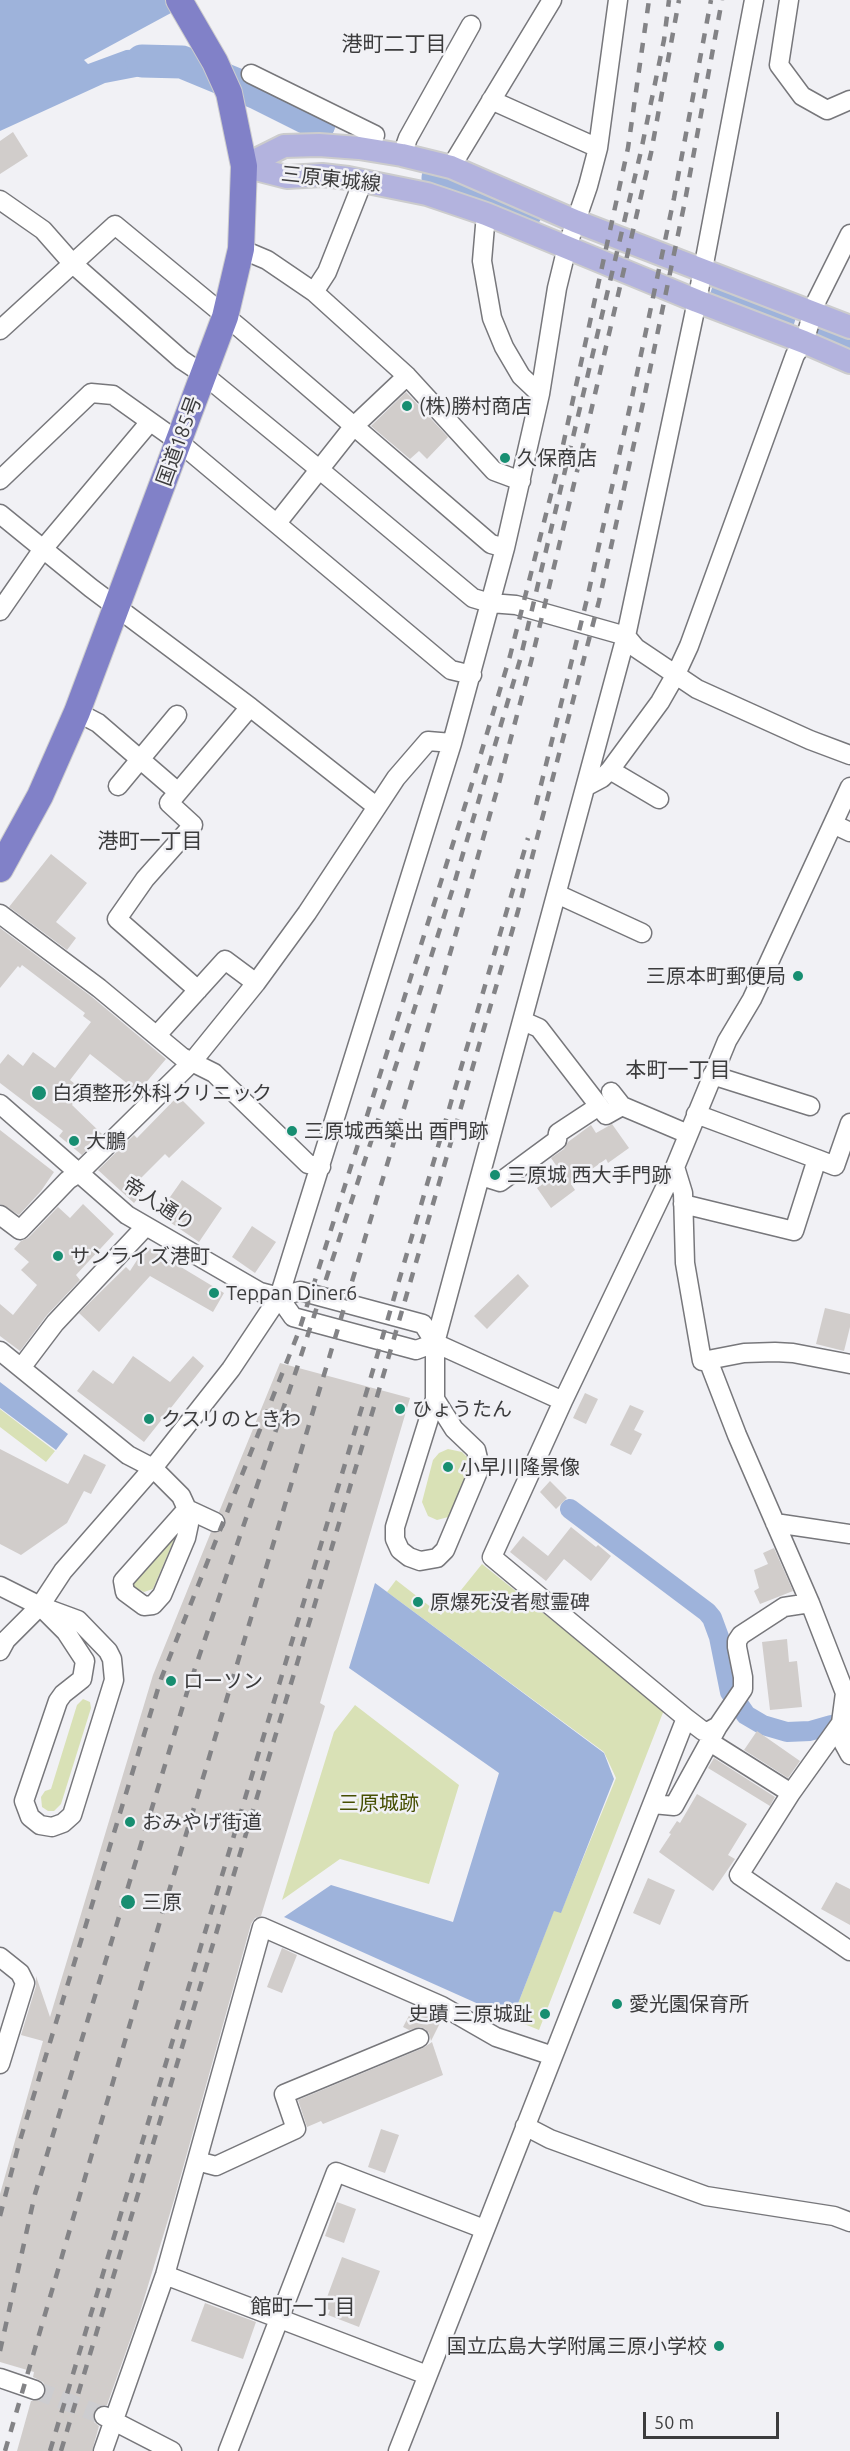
<!DOCTYPE html>
<meta charset="utf-8">
<style>
body{margin:0}
#map{position:relative;width:850px;height:2451px;overflow:hidden;background:#f1f1f5;font-family:Ubuntu,sans-serif}
canvas{display:block}
.scale{position:absolute;left:643px;top:2412px;width:136px;height:27px;box-sizing:border-box;border:3px solid #3c3c3d;border-top:0;padding-left:8px;font-size:18px;line-height:21px;white-space:nowrap;color:#3c3c3d;-webkit-text-stroke:4px #f1f1f5;paint-order:stroke}
</style>
<div id="map">
<canvas width="850" height="2451"></canvas>
<div class="scale">50 m</div>
</div>
<script>
const g = document.querySelector('canvas').getContext('2d');
g.lineJoin = 'round';
function fillPath(path, color) { g.fillStyle = color; g.fill(path, 'evenodd'); }
const poly = rows => new Path2D(rows.map(r => 'M' + r).join(''));
function stroke(path, color, width, dash) { g.strokeStyle = color; g.lineWidth = width; g.lineCap = dash ? 'butt' : 'round'; g.setLineDash(dash || []); g.stroke(path); }
function drawText(font, color, halo, rows, align = 'center') {
  g.font = font + ' Ubuntu,"Noto Sans JP",sans-serif'; g.lineWidth = 5; g.setLineDash([]); g.textBaseline = 'middle'; g.strokeStyle = halo; g.fillStyle = color; for (const [text, x, y, turn = 0] of rows) {
    g.save(); g.translate(x, y); g.rotate((+turn || 0) * Math.PI / 180); g.textAlign = isNaN(turn) ? turn : align; if (halo) g.strokeText(text, 0, 0); g.fillText(text, 0, 0); g.restore();
  }
}
const green = poly([
 [0,1409,55,1451,46,1462,0,1427],
 [448,1449,462,1452,469,1459,472,1468,452,1516,437,1520,428,1516,422,1502,433,1460,439,1453],
 [173,1532,176,1535,153,1589,144,1592,132,1586],
 [482,1564,664,1710,539,2030,512,2019,554,1910,561,1912,616,1778,604,1752,387,1592,396,1580,441,1615],
 [83,1699,90,1702,91,1708,61,1804,54,1811,48,1811,42,1807,41,1797,45,1791,51,1789,77,1705],
 [355,1705,459,1785,429,1884,340,1859,282,1900,334,1732]
]);
const water = poly([
 [0,0,195,0,84,60,88,64,126,50,180,47,189,76,157,73,105,83,0,131],
 [0,1382,68,1434,56,1450,0,1408],
 [375,1583,604,1753,614,1779,561,1913,554,1911,512,2019,284,1917,331,1885,453,1922,499,1773,349,1668]
]);
const canal = poly([
 [570,1509,707,1612,712,1618,719,1637,730,1692,746,1715,763,1725,787,1732,810,1731,831,1725,850,1735]
]);
const river = poly([
 [142,61,182,62,257,93,319,124],
 [438,178,526,212],
 [727,295,779,317],
 [821,334,850,345]
]);
const building = poly([
 [13,132,28,156,0,174,0,141],
 [406,392,448,437,427,459,419,451,410,459,371,426],
 [51,854,87,883,56,922,76,938,67,950,9,907],
 [0,928,92,997,166,1059,138,1092,90,1054,70,1080,83,1090,72,1105,102,1134,82,1155,59,1136,63,1131,0,1083,0,1064,8,1054,23,1066,33,1052,55,1068,91,1022,83,1016,85,1013,22,965,20,968,18,966,0,988],
 [178,1096,205,1123,169,1158,165,1154,134,1185,143,1192,134,1203,98,1170,134,1135,137,1138],
 [612,1124,629,1148,608,1163,606,1159,571,1184,575,1190,551,1208,537,1188,560,1171,551,1158,564,1149,568,1142,591,1125,596,1133],
 [0,1130,54,1172,41,1191,19,1215,0,1204],
 [182,1180,222,1208,199,1242,158,1214],
 [83,1204,114,1234,76,1275,80,1280,47,1315,20,1351,0,1336,0,1304,13,1315,37,1285,21,1270,29,1262,14,1249,21,1241,28,1238,58,1207,70,1218],
 [252,1226,276,1242,255,1273,232,1257],
 [146,1246,224,1293,213,1312,150,1276,99,1332,79,1313,126,1267,130,1271],
 [518,1274,529,1286,487,1329,474,1316],
 [825,1308,850,1314,850,1327,844,1351,816,1344],
 [133,1356,170,1382,193,1356,204,1366,144,1442,77,1391,93,1370,113,1384],
 [280,1363,410,1398,320,1703,325,1706,261,1916,255,1918,251,1924,174,2200,140,2312,107,2405,98,2406,94,2411,94,2422,99,2426,92,2451,17,2451,31,2401,42,2399,46,2388,43,2382,33,2377,34,2372,0,2362,0,2194,43,2041,21,2035,36,1986,36,1976,50,2017,153,1675,211,1532,221,1531,225,1526,224,1516,219,1512],
 [585,1393,598,1399,586,1424,573,1418],
 [630,1405,644,1411,634,1430,642,1434,631,1455,610,1445],
 [0,1449,68,1484,84,1454,106,1465,91,1494,84,1491,67,1523,21,1555,0,1544],
 [550,1481,567,1498,556,1509,540,1492],
 [571,1527,596,1547,598,1545,611,1556,591,1581,564,1559,546,1581,510,1552,523,1536,548,1556],
 [774,1548,793,1591,760,1604,754,1591,759,1588,754,1570,768,1564,763,1553],
 [787,1639,789,1662,797,1661,802,1707,770,1710,762,1642],
 [757,1731,800,1761,788,1778,744,1750],
 [714,1758,775,1797,770,1806,708,1768],
 [697,1794,747,1824,728,1855,735,1859,713,1891,659,1852,671,1834,669,1833,677,1821,680,1823],
 [648,1878,675,1890,660,1925,633,1913],
 [836,1882,850,1889,850,1925,821,1909],
 [282,1948,297,1955,282,1993,267,1987],
 [414,2006,442,2019,431,2041,429,2033,425,2029,420,2027,409,2030,403,2027],
 [432,2042,443,2075,323,2124,321,2121,307,2127,298,2100,423,2048],
 [381,2129,399,2135,385,2173,368,2167],
 [337,2202,356,2209,344,2243,325,2236],
 [342,2257,380,2271,359,2327,328,2315,330,2310,323,2308],
 [205,2303,256,2322,243,2359,191,2341]
]);
const minorTunnel = poly([
 [35,2390,102,2415]
]);
const minor = poly([
 [789,0,779,65,802,96,827,110,850,100],
 [251,74,375,135,370,150],
 [491,100,598,148],
 [402,155,408,138,471,25],
 [451,167,552,0],
 [0,200,43,230,73,264,182,360,203,374,320,470,473,598,490,603,516,605,626,636,636,648,697,689,810,740,850,755],
 [486,214,482,261,492,318,504,347,521,376,540,394],
 [241,249,267,260,314,292,407,376,494,471,521,481],
 [314,292,327,272,363,181],
 [0,330,115,225,241,329,491,544,505,548],
 [0,480,91,393,113,395,179,442,451,670,472,675],
 [0,514,91,588,250,707,377,807],
 [277,523,353,427,407,376],
 [0,611,43,549,149,423],
 [77,712,98,723,178,792],
 [610,770,659,799],
 [118,786,177,715],
 [587,786,602,778,610,770,660,702,676,674,689,646,795,355,804,342,816,302,850,234],
 [833,824,850,832],
 [557,894,642,933],
 [0,914,99,988,182,1057,214,1073,308,1164,321,1167],
 [198,990,117,919,145,879,193,825,169,803,250,707],
 [523,1021,539,1028,606,1115,622,1106],
 [157,1035,225,960,256,983],
 [712,1075,810,1106],
 [611,1092,622,1106,688,1134],
 [0,1104,127,1215,260,1292,279,1297],
 [696,1114,817,1159],
 [675,1167,683,1193,685,1263,702,1361,708,1360,737,1435,810,1603,845,1693,841,1723,844,1744,850,1755],
 [481,1176,500,1182,557,1140,558,1133,599,1106],
 [683,1204,794,1231,817,1159,835,1166,850,1123],
 [0,1215,20,1230,68,1180,79,1173,192,1062,256,983,307,913,396,778,428,741,452,743],
 [279,1297,300,1291,423,1324,435,1343,563,1401],
 [279,1297,293,1317,416,1350,435,1343],
 [0,1351,128,1455,153,1468,181,1496,187,1509,215,1522],
 [708,1360,744,1353,775,1352,793,1353,850,1364],
 [21,1368,55,1323,146,1226],
 [435,1399,454,1429,476,1450,480,1467,445,1550,437,1558,420,1561,409,1557,400,1550,395,1539,395,1527,435,1399,435,1343,626,636,697,301,754,0],
 [187,1509,189,1524,186,1538,162,1595,153,1605,144,1606,125,1592,123,1581,187,1509],
 [775,1523,850,1534],
 [0,1586,40,1606,78,1620,108,1651,112,1659,114,1680,72,1815,63,1823,52,1827,40,1825,30,1817,24,1801,58,1701,63,1694,82,1679,85,1661,66,1632,40,1606],
 [0,1651,6,1640,40,1606,63,1571,153,1468,231,1369,279,1297,452,743,505,548,540,394,557,288,567,247,588,186,598,148,618,0],
 [686,1718,703,1731,709,1731,718,1726,743,1689,743,1677,737,1647,737,1641,741,1635,784,1607,810,1603],
 [841,1723,791,1793,739,1875,850,1951],
 [710,1742,791,1793],
 [653,1804,674,1806,718,1726],
 [0,1957,20,1973,25,1983,0,2064],
 [525,2126,550,2139,706,2196,834,2216,850,2222],
 [197,2161,216,2166,296,2129,284,2094,419,2038],
 [165,2275,427,2375],
 [0,2378,35,2390],
 [104,2416,172,2451],
 [103,2451,165,2275,262,1927,442,2006,496,2037,553,2056],
 [228,2451,336,2172,484,2229],
 [398,2451,686,1718,492,1557,563,1401,675,1167,727,1041,752,999,850,787]
]);
const major = poly([
 [244,166,284,146,319,145,359,148,402,155,451,167,575,221,850,327],
 [244,166,287,177,322,175,348,178,427,194,486,214,697,301,804,342,850,362]
]);
const highway = poly([
 [0,869,40,796,77,712,225,317,241,249,244,166,229,93,215,62,179,0]
]);
const rail = poly([
 [536,805,587,599,631,402,674,198,711,0],
 [0,2216,18,2147,161,1679,299,1331,474,777,510,656,560,459,628,148,649,0],
 [0,2351,35,2194,188,1689,297,1368,415,1007,452,891,520,660,641,151,664,40,669,0],
 [5,2451,163,1911,441,985,499,783,531,662,579,463,651,153,679,0],
 [50,2451,368,1387,528,838],
 [61,2451,379,1390,518,911,599,601,643,403,685,201,722,0]
]);
const markers = [
 [407,406,6,"#178e71"],
 [505,458,6,"#178e71"],
 [798,976,6,"#178e71"],
 [39,1093,8,"#178e71"],
 [292,1131,6,"#178e71"],
 [74,1141,6,"#178e71"],
 [495,1175,6,"#178e71"],
 [58,1256,6,"#178e71"],
 [214,1293,6,"#178e71"],
 [400,1409,6,"#178e71"],
 [149,1419,6,"#178e71"],
 [448,1467,6,"#178e71"],
 [418,1602,6,"#178e71"],
 [171,1681,6,"#178e71"],
 [130,1822,6,"#178e71"],
 [128,1902,8,"#178e71"],
 [617,2004,6,"#178e71"],
 [545,2014,6,"#178e71"],
 [719,2346,6,"#178e71"]
];
const streetNames = [
 ["三原東城線",331,179,6],
 ["国道185号",179,441,-70],
 ["帝人通り",159,1204,33]
];
const poiNames = [
 ["(株)勝村商店",419,406],
 ["久保商店",517,458],
 ["三原本町郵便局",786,976,"right"],
 ["白須整形外科クリニック",52,1093],
 ["三原城西築出 酉門跡",304,1131],
 ["大鵬",86,1141],
 ["三原城 西大手門跡",507,1175],
 ["サンライズ港町",70,1256],
 ["Teppan Diner6",226,1293],
 ["ひょうたん",412,1409],
 ["クスリのときわ",161,1419],
 ["小早川隆景像",460,1467],
 ["原爆死没者慰霊碑",430,1602],
 ["ローソン",183,1681],
 ["おみやげ街道",142,1822],
 ["三原",142,1902],
 ["愛光園保育所",629,2004],
 ["史蹟 三原城趾",533,2014,"right"],
 ["国立広島大学附属三原小学校",707,2346,"right"]
];
const parkNames = [
 ["三原城跡",379,1803]
];
const neighbourhoodNames = [
 ["港町二丁目",394,44],
 ["港町一丁目",150,841],
 ["本町一丁目",678,1070],
 ["館町一丁目",303,2307]
];
fillPath(green, '#d9e1b6');
fillPath(water, '#9eb3db');
stroke(canal, '#9eb3db', 20);
stroke(river, '#9eb3db', 33);
fillPath(building, '#d1cdcb');
stroke(minorTunnel, '#cdcdd0', 18, [18, 9]);
stroke(minor, '#77777b', 21);
stroke(major, '#cccccd', 26);
stroke(highway, '#cccccd', 28);
stroke(minor, '#fff', 18);
stroke(major, '#b3b3de', 22);
stroke(highway, '#8181c8', 26);
stroke(rail, '#838386', 4.5, [10, 10]);
for (const [x, y, r, color] of markers) { const dot = new Path2D(); dot.arc(x, y, r, 0, 2 * Math.PI); g.fillStyle = color; g.fill(dot); stroke(dot, '#f1f1f5', 2); }
drawText('20px', '#3c3c3d', '#f1f1f5', streetNames);
drawText('20px', '#3c3c3d', '#f1f1f5', poiNames, 'left');
drawText('20px', '#464f02', '#f1f1f5', parkNames);
drawText('21px', '#3c3c3d', '#f1f1f5', neighbourhoodNames);
</script>
